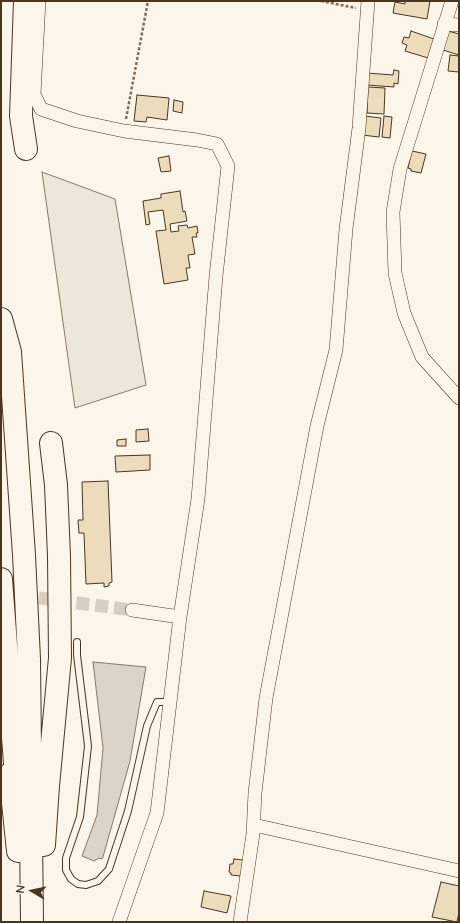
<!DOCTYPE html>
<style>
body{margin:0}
#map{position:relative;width:460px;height:923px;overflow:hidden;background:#fbf6e9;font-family:Lato,sans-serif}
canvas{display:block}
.frame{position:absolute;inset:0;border:2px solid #4a3520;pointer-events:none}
.north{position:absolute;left:12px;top:871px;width:40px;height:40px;-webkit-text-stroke:3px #fbf6e9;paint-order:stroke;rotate:279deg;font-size:11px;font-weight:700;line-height:16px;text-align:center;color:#4a3520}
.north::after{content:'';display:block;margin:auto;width:14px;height:18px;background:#4a3520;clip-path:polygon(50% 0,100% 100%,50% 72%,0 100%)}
</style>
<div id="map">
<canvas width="460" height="923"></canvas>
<div class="frame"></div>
<div class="north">N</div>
</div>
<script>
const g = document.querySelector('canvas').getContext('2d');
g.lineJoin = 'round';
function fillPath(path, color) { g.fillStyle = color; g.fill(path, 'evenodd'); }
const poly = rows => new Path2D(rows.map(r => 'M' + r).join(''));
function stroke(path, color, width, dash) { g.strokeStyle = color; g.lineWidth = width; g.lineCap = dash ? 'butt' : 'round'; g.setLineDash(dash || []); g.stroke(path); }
const parking = poly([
 [42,172,115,199,146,385,75,408,42,172]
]);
const water = poly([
 [93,662,146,667,130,761,103,857,102,859,99,858,94,861,82,856,97,815,103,748,93,662]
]);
const building = poly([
 [405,1,430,1,427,19,393,13,395,2,405,4,405,1],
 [411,31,434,39,428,58,405,51,407,45,402,43,404,37,409,38,411,31],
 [448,31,459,34,459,55,443,50,448,31],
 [450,55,459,56,459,72,448,71,450,55],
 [394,70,399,71,398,84,394,83,394,87,367,85,367,73,393,75,394,70],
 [368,87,385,88,384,114,367,113,368,87],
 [137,95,169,98,167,120,147,117,146,122,134,121,137,95],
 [174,100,183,102,182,113,173,111,174,100],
 [364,116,381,118,379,137,362,135,364,116],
 [384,116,392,117,390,138,382,137,384,116],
 [412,151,426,154,421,173,411,171,411,169,408,168,412,151],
 [169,156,171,171,161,172,158,158,169,156],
 [180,191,183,212,185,211,187,221,170,224,171,232,179,231,178,226,187,225,188,228,197,226,198,233,196,233,197,237,192,237,195,254,188,255,190,268,186,268,188,280,164,284,156,231,166,230,163,210,148,212,150,224,146,225,143,201,161,198,161,194,180,191],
 [148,429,149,441,136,442,136,430,148,429],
 [126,439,126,446,117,446,117,440,126,439],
 [150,455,150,470,116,472,115,456,150,455],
 [108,481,112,582,109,583,109,586,104,587,104,583,86,584,84,533,79,533,78,520,83,520,82,482,108,481],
 [234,859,243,860,241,876,231,875,231,873,229,872,230,864,233,864,234,859],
 [441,882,459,886,459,912,457,922,432,917,441,882],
 [204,891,231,896,227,913,201,907,204,891]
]);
const streetTunnel = poly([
 [1,593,132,610]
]);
const path = poly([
 [321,1,356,8],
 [126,119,148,1]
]);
const lane = poly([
 [77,642,77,655,88,746,80,817,66,858,66,870,71,879,78,884,86,885,98,881,109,869,128,811,147,726,157,702,170,702]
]);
const street = poly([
 [39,1,34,94,41,109,77,121,124,131,197,140,217,144,228,166,216,276,198,499,180,617,157,813,119,922],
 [452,1,400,169,393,212,395,273,404,313,422,357,459,398],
 [444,24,459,25],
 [132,610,180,617],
 [254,825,459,871],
 [240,922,253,834,255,793,266,698,317,426,336,350,346,229,359,128,368,1]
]);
const highway = poly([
 [25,1,21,116,26,149],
 [1,319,10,352,24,555,29,659,32,922],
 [1,579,17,790],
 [10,774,18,851],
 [44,845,48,786,60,658,59,556,56,485,51,443]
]);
fillPath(parking, '#ede7d9');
stroke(parking, '#887966', 1);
fillPath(water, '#dcd4c6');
stroke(water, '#887966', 1);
fillPath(building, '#ecdcbc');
stroke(building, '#4a3520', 1);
stroke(streetTunnel, '#d8cfc1', 13, [13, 6]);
stroke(lane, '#4a3520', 8);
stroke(street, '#4a3520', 14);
stroke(highway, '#4a3520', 24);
stroke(path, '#7f6f5c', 2.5, [3, 2]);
stroke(lane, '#fbf6e9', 6);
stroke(street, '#fbf6e9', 13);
stroke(highway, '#fbf6e9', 22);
</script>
